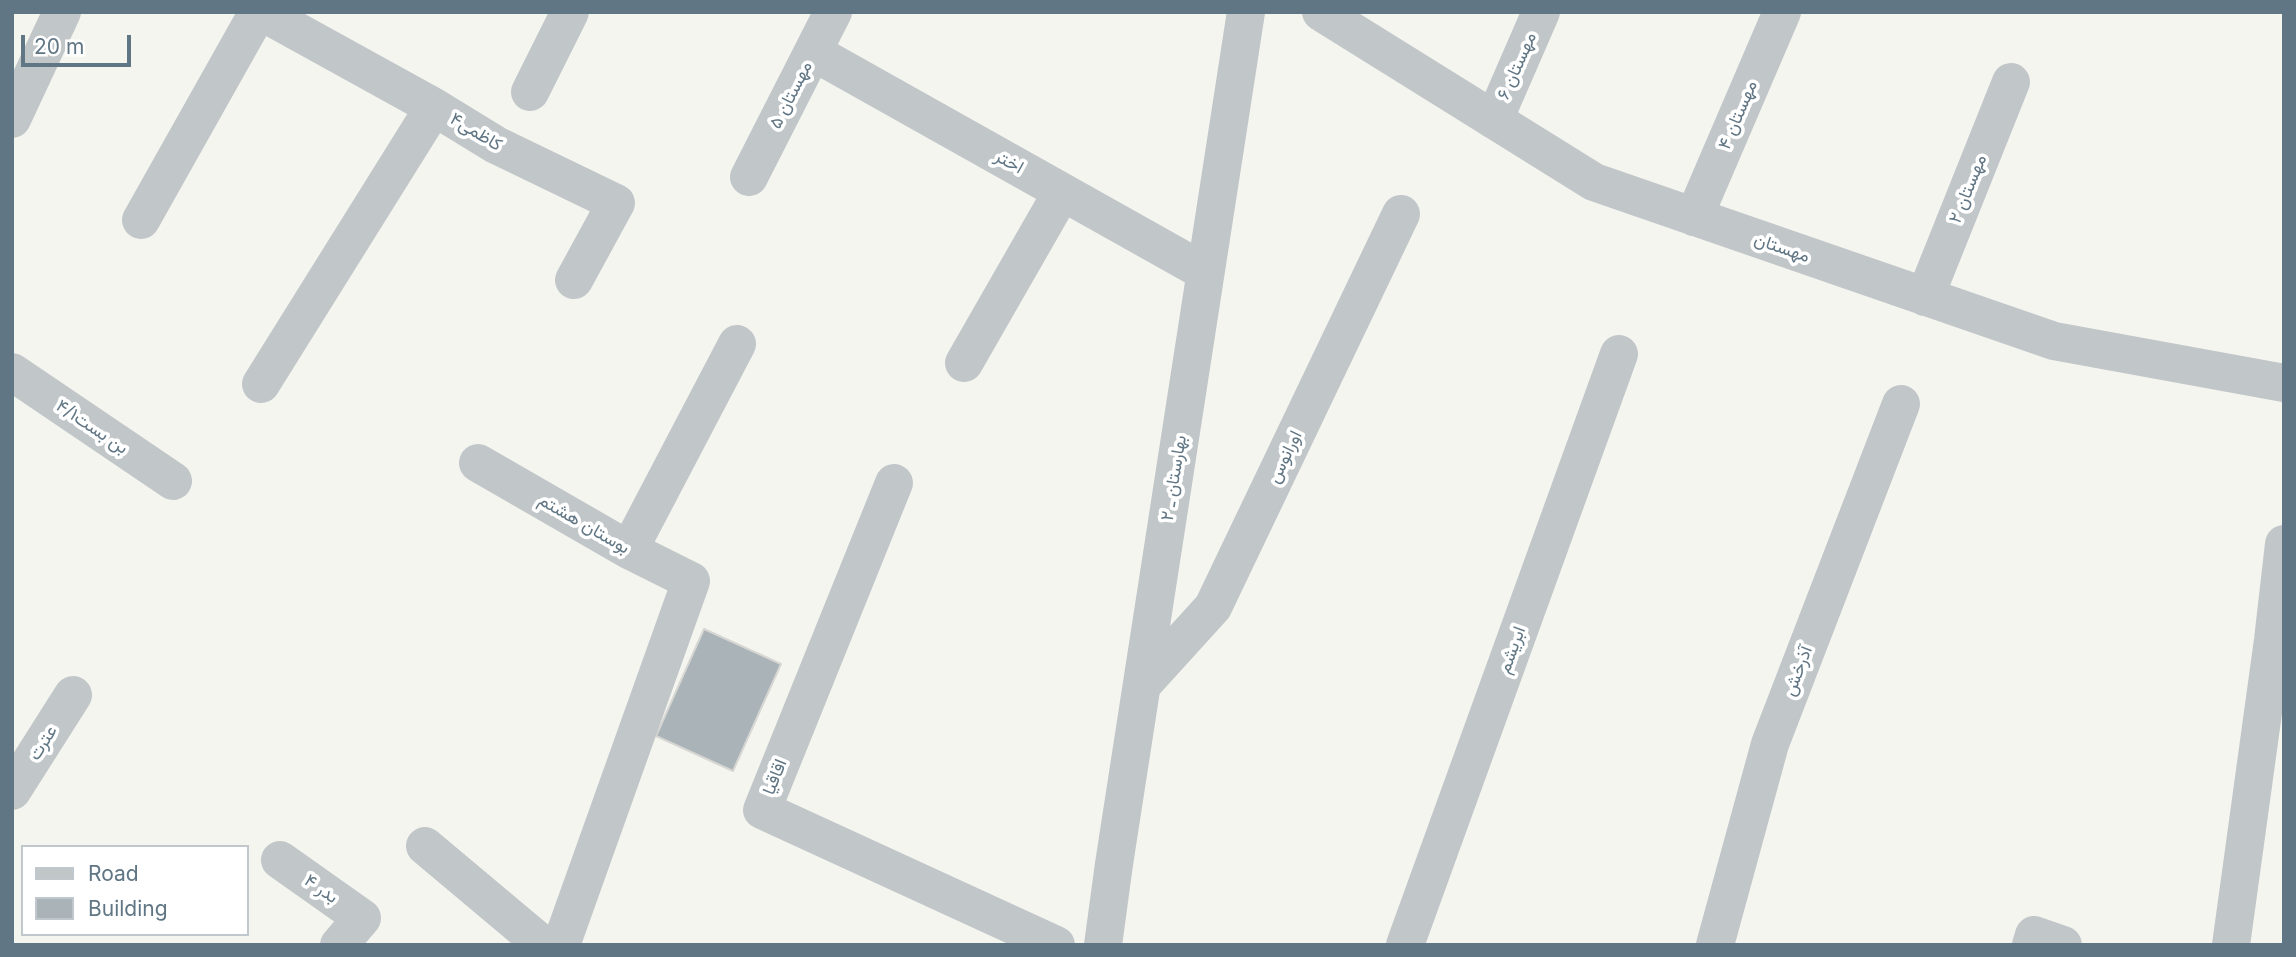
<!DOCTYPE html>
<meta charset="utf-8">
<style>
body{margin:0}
#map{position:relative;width:2296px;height:957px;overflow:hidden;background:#f5f5f0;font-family:Inter,sans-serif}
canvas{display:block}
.frame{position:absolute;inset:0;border:14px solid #617684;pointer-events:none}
.legend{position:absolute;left:21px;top:845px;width:228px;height:91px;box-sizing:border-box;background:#fff;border:2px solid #c0c8ce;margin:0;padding:9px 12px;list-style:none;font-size:21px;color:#617684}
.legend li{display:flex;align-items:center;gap:14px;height:35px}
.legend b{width:35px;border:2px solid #c0c8ce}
.scale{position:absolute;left:21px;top:35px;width:110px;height:32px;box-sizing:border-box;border:4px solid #617684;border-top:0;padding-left:9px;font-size:21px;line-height:24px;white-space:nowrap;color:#617684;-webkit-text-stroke:5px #fff;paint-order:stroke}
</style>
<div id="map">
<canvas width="2296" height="957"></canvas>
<div class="frame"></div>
<ul class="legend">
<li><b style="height:9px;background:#c1c6c9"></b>Road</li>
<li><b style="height:19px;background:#aab3b8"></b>Building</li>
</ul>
<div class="scale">20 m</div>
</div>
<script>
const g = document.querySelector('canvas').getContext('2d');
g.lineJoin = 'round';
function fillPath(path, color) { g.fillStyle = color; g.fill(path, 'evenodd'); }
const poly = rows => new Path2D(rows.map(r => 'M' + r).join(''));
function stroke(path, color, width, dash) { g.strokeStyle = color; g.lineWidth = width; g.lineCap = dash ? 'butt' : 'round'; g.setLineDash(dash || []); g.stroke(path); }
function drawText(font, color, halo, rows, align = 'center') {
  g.font = font + ' Inter,Vazirmatn,sans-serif'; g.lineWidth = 7; g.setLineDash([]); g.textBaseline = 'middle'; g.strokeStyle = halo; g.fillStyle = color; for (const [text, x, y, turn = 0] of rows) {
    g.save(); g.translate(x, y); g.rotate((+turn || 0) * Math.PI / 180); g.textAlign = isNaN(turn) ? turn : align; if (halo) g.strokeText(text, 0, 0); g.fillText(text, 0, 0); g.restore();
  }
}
const building = poly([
 [704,629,781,664,733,771,656,736,704,629]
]);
const minor = poly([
 [262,12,434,107,496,145,616,203,574,280],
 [1321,12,1594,182,2054,341,2284,383],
 [813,52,1205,272],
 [530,92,570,12],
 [12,119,62,12],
 [1494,120,1541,12],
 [749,177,833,12],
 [1694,217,1782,12],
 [141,220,258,12],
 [1925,297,2011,82],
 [964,363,1062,192],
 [12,372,173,481],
 [261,384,434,107],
 [478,463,629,550,691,581,561,945],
 [894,483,762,810,1056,945],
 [629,550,737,344],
 [1143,684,1213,607,1401,214],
 [12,791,73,695],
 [425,846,543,945],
 [280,860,362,918,339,945],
 [1103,945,1114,864,1246,12],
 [1405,945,1619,354],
 [1715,945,1770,744,1901,404],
 [2031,945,2034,935,2063,945],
 [2231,945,2273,640,2284,544]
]);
const streetNames = [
 ["مهستان ۶",1517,66,-66],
 ["مهستان ۵",791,95,-63],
 ["مهستان ۴",1738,115,-67],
 ["کاظمی۴",476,132,31],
 ["اختر",1009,162,29],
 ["مهستان ۲",1968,189,-68],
 ["مهستان",1782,248,19],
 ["بن بست۴/۱",92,427,34],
 ["اورانوس",1285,457,-64],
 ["بهارستان ـ ۲",1174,478,-81],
 ["بوستان هشتم",584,524,30],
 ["ابریشم",1512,650,-70],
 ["آذرخش",1798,671,-69],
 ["عترت",43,743,-58],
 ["اقاقیا",775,777,-68],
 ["بدر ۴",321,889,35]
];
fillPath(building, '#aab3b8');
stroke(building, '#d6d6d3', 2);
stroke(minor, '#c1c6c9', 38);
drawText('18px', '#617684', '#fff', streetNames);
</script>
